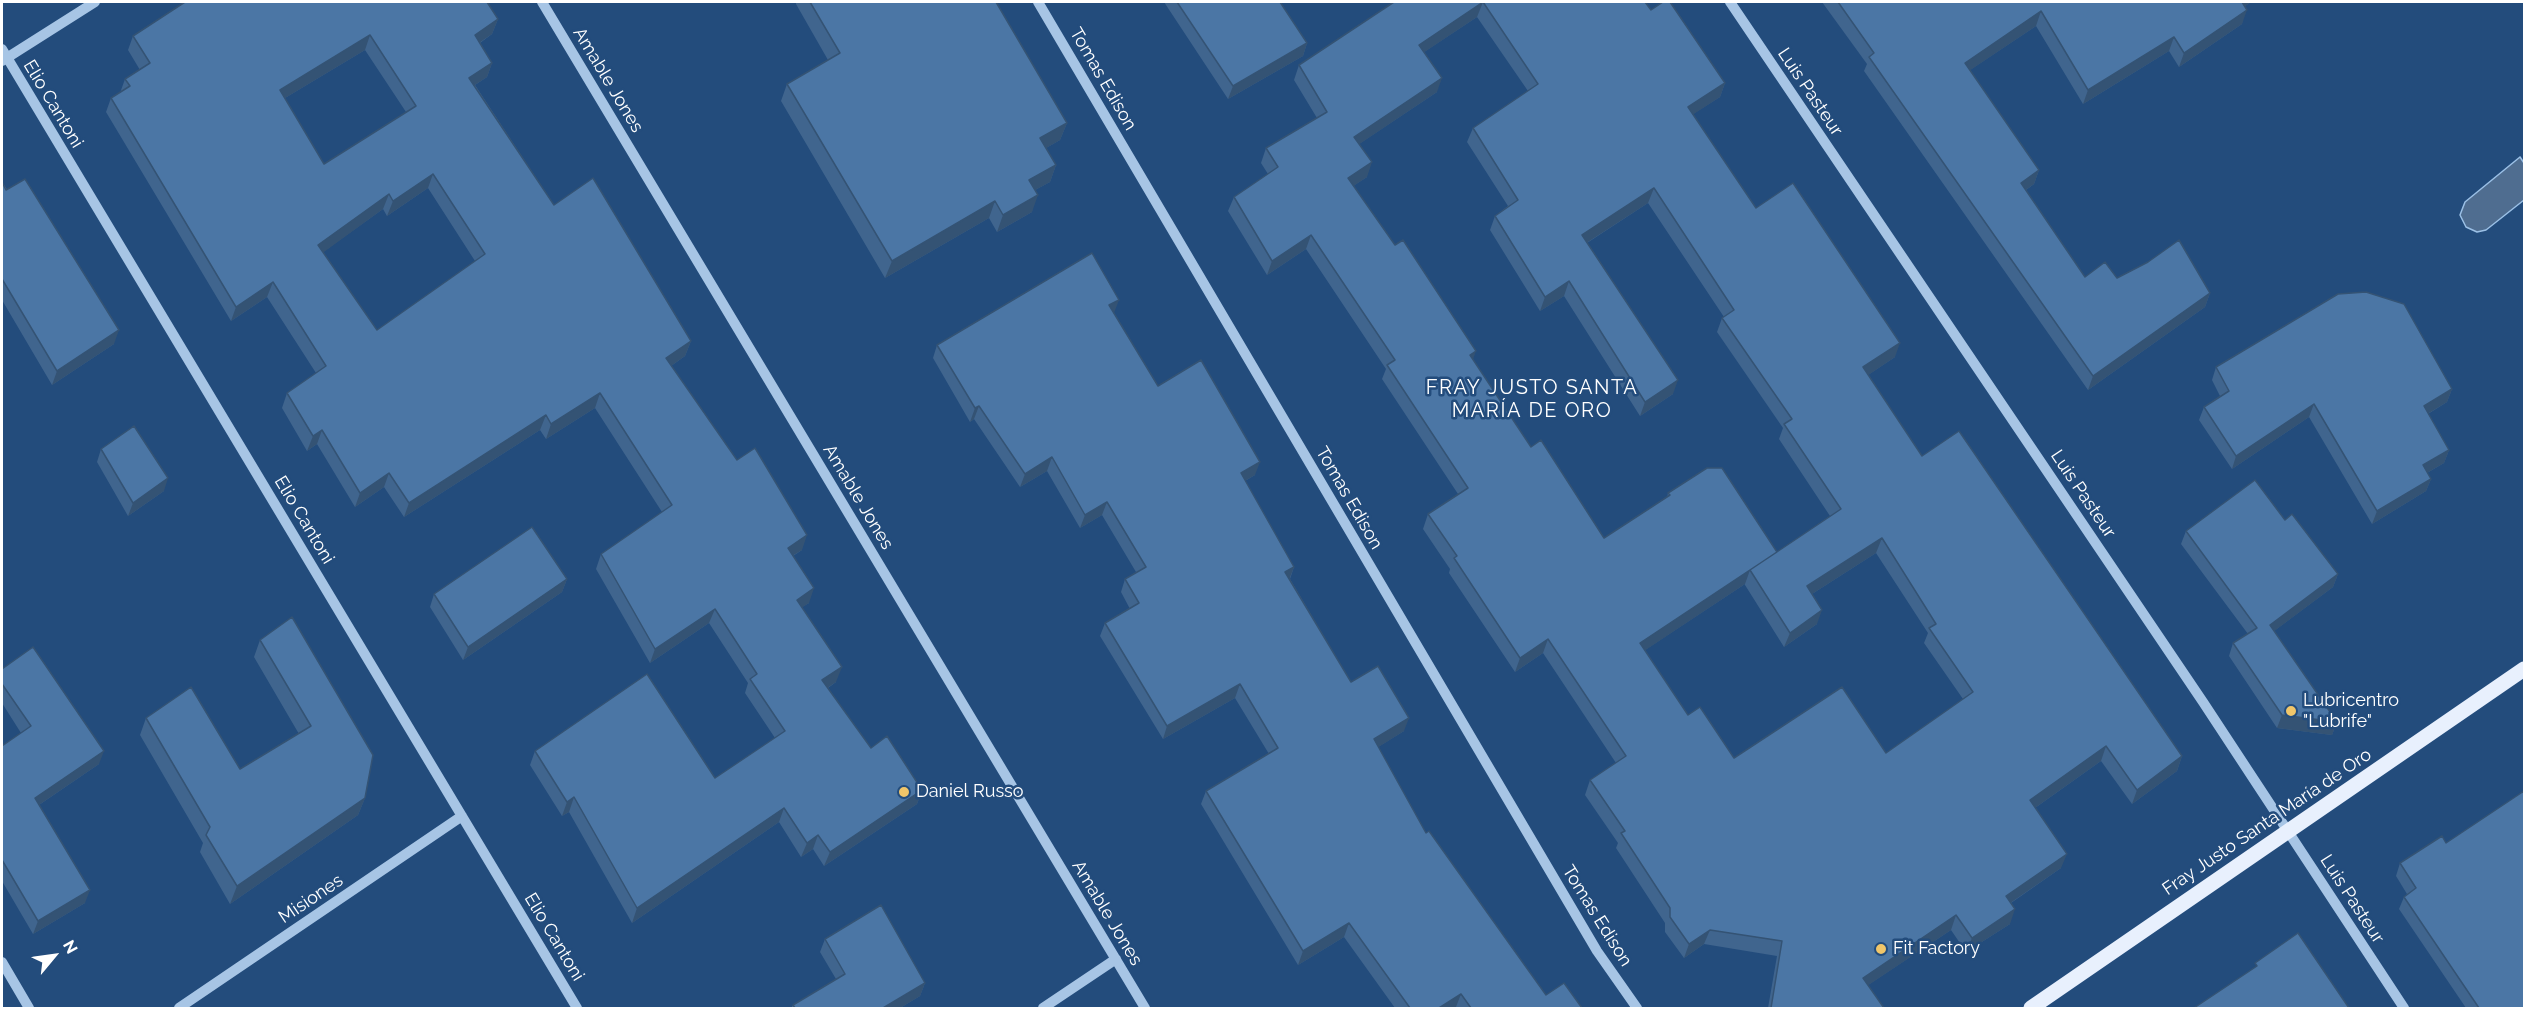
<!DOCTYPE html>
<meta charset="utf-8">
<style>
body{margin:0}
#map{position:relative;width:2526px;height:1010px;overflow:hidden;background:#234c7c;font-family:Raleway,sans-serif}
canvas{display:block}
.frame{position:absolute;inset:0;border:3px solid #fff;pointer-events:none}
.north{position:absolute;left:24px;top:926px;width:60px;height:60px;-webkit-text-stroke:4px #234c7c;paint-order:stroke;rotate:61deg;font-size:16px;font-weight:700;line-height:24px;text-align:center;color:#fff}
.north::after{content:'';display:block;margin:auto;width:21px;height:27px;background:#fff;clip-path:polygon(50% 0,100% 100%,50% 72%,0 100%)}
</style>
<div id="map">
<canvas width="2526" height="1010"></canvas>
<div class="frame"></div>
<div class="north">N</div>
</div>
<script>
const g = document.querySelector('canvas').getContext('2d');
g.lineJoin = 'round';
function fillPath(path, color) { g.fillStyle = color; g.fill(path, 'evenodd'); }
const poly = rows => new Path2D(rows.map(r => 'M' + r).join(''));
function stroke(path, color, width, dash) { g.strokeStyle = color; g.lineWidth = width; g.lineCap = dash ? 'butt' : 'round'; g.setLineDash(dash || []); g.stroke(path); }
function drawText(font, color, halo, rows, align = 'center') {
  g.font = font + ' Raleway,sans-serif'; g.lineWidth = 5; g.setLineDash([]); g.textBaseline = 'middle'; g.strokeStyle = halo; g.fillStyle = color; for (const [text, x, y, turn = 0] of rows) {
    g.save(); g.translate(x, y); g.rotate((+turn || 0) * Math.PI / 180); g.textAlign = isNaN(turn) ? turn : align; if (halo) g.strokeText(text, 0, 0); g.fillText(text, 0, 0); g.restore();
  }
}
const water = poly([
 [2520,157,2524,163,2524,200,2486,230,2477,232,2466,227,2460,215,2465,202,2520,157]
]);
const minor = poly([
 [542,2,1145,1008],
 [1038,2,1597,951,1637,1008],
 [1730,2,2203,702,2404,1008],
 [2,49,577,1008],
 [2,61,95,2],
 [2,962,29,1008],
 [179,1008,462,816],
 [1043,1008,1116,959]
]);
const major = poly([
 [2031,1008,2524,669]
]);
const wall = poly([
 [796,2,996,2,1067,123,1060,140,1046,148,1056,165,1050,182,1035,190,1032,212,997,232,989,218,885,278,781,101,787,84,828,60,796,4],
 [1164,2,1280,2,1307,43,1303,56,1228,99],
 [1394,2,1645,2,1651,10,1725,83,1720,97,1693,114,1756,208,1895,357,1868,375,1922,456,2182,756,2177,771,2132,804,2101,761,2035,808,2061,868,2011,903,2010,924,1966,952,1951,930,1868,985,1884,1008,1768,1008,1777,956,1704,944,1684,958,1665,932,1665,923,1616,848,1618,843,1585,795,1590,780,1616,763,1543,653,1515,672,1449,573,1450,569,1423,529,1428,514,1458,494,1382,379,1386,369,1306,249,1267,275,1228,211,1234,197,1268,174,1261,163,1266,148,1317,118,1294,80,1299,65],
 [1477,17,1528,91,1473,128,1467,142,1508,206,1495,216,1490,230,1540,311,1564,296,1640,416,1673,394,1587,243,1648,203,1724,317,1722,318,1717,332,1783,428,1779,439,1830,516,1777,552,1668,493,1667,498,1604,538,1531,447,1473,359,1353,186,1367,177,1359,144,1437,92,1424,52],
 [1876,553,1928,633,1924,643,1963,699,1886,753,1734,758,1688,715,1645,650,1745,584,1745,585,1784,647,1817,624,1812,594],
 [1822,2,2251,2,2245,6,2242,24,2179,67,2169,51,2083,104,2036,26,1970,70,2039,170,2034,184,2026,190,2085,277,2117,278,2210,293,2205,307,2088,390,1864,71,1867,64],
 [498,19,492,34,480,43,492,63,487,77,475,85,554,205,691,341,685,356,671,366,737,460,802,550,793,556,809,603,802,607,836,682,828,688,871,748,922,790,917,804,824,866,813,849,801,857,779,822,632,923,569,812,562,816,530,765,535,751,715,778,775,738,745,693,748,683,709,623,650,663,596,569,601,554,662,512,595,408,546,439,540,430,404,517,384,487,355,507,317,444,307,451,282,408,287,393,316,373,267,297,231,321,106,112,111,98,120,93,125,79,140,70,128,50,133,36],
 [365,50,406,112,324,164,285,98],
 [428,188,475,261,377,330,323,252,383,209,387,216],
 [2,182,114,344,52,385,2,300],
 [937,345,1158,386,1255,475,1245,481,1294,567,1290,579,1351,682,1404,731,1378,747,1426,833,1546,995,1582,1008,1457,1008,1456,1007,1454,1008,1395,1008,1344,937,1298,965,1201,804,1206,791,1269,754,1235,698,1163,739,1100,636,1105,623,1130,609,1121,592,1125,579,1136,572,1102,515,1080,528,1047,471,1020,487,974,419,970,422,933,358],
 [2216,367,2452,389,2447,402,2428,414,2449,450,2444,463,2427,473,2431,479,2426,491,2372,524,2309,417,2232,469,2199,420,2204,407,2220,396,2212,380],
 [101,449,164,491,128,516,97,462],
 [2285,520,2338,574,2333,587,2274,631,2337,722,2332,735,2277,728,2229,656,2233,643,2248,634,2181,544,2186,531],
 [567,579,562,592,463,660,430,607,434,594],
 [260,640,365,798,358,815,230,904,200,852,203,843,140,735,146,718,240,769,299,734,254,657],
 [2,669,99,764,39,805,85,903,33,934,2,881,2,746,21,733,2,703],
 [2400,863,2524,1008,2466,1008,2399,909,2404,897,2407,894,2396,876],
 [825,939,925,983,920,996,900,1008,791,1008,793,1005,836,979,820,952]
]);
const shadedWall = poly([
 [1483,2,1477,17,1414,59,1419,45],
 [2239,2,2251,2,2235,13],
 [2247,10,2242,24,2179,67,2184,53],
 [2041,11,2036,26,1960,77,1965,63],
 [498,19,492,34,470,49,475,35],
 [370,35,365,50,275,104,280,90],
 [2174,37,2169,51,2083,104,2088,90],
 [1307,43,1303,56,1228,99,1233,86],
 [492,63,487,77,464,92,469,78],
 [1442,78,1437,92,1349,151,1354,137],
 [1725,83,1720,97,1683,121,1688,107],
 [1067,123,1060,140,1034,155,1040,138],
 [1372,162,1367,177,1343,193,1348,178],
 [1056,165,1050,182,1022,197,1029,180],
 [2039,170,2034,184,2016,197,2021,183],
 [433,174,428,188,387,216,393,201],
 [1654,188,1648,203,1577,249,1582,235],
 [389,194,383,209,313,260,318,245],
 [1038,195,1032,212,997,232,1003,215],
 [995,201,989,218,885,278,892,261],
 [1311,235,1306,249,1267,275,1272,261],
 [1569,281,1564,296,1540,311,1545,297],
 [273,282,267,297,231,321,236,307],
 [2210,293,2205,307,2088,390,2093,376],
 [1119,300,1114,313,1109,305],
 [119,330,114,344,52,385,57,371],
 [691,341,685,356,661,373,666,358],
 [1900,343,1895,357,1858,382,1863,367],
 [1476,351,1471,365,1470,355],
 [1678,380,1673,394,1640,416,1645,402],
 [2452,389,2447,402,2419,419,2424,406],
 [600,393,595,408,546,439,551,424],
 [2314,404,2309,417,2232,469,2236,456],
 [979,406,974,419,970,422,975,408],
 [546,415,540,430,404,517,409,503],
 [322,430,317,444,307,451,313,436],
 [2449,450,2444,463,2418,478,2423,465],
 [1052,457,1047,471,1020,487,1025,474],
 [1260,462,1255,475,1236,486,1241,473],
 [389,473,384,487,355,507,360,493],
 [168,478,164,491,128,516,133,503],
 [2431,479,2426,491,2372,524,2377,511],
 [1107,502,1102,515,1080,528,1085,515],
 [807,535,802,550,782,562,788,548],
 [1882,538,1876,553,1801,601,1807,586],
 [1777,552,1750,570,1745,584,1635,657,1640,643],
 [1294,567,1289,580,1285,572],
 [2338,574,2333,587,2265,638,2270,625],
 [567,579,562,592,463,660,468,647],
 [814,588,809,603,792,614,797,600],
 [715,609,709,623,650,663,655,649],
 [1822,610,1817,624,1784,647,1790,633],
 [1548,639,1543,653,1515,672,1520,658],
 [842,667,836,682,817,695,822,680],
 [1240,684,1235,698,1163,739,1167,726],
 [2282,715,2337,722,2332,735,2277,728],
 [1409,718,1404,731,1369,753,1374,739],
 [2106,746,2101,761,2025,815,2030,800],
 [104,751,99,764,30,811,35,798],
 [2182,756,2177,771,2132,804,2137,790],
 [922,790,917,804,824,866,830,852],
 [574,797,569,812,562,816,567,802],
 [365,798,358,815,230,904,237,886],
 [784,808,779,822,632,923,637,908],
 [818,835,813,849,801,857,807,843],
 [2067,854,2061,868,2000,910,2006,896],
 [90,890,85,903,33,934,38,921],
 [2015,909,2010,924,1966,952,1972,938],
 [1956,915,1951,930,1858,992,1863,978],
 [1349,923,1344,937,1298,965,1303,951],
 [1710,930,1704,944,1684,958,1689,944],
 [925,983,920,996,900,1008,883,1008],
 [1461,994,1456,1007,1454,1008,1439,1008]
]);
const building = poly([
 [185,2,487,2,498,19,475,35,492,63,469,78,554,205,593,178,691,341,666,358,737,460,755,448,807,535,788,548,814,588,797,600,842,667,822,680,871,748,887,736,922,790,830,852,818,835,807,843,784,808,637,908,574,797,567,802,535,751,647,674,715,778,785,731,750,679,757,674,715,609,655,649,601,554,672,505,600,393,551,424,546,415,409,503,389,473,360,493,322,430,313,436,287,393,326,366,273,282,236,307,111,98,130,86,125,79,150,63,133,36,185,2],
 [370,35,416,106,324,164,280,90,370,35],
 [433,174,485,254,377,330,318,245,389,194,393,201,433,174],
 [810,2,996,2,1067,123,1040,138,1056,165,1029,180,1038,195,1003,215,995,201,892,261,787,84,840,53,810,2],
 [1177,2,1280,2,1307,43,1233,86,1177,2],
 [1394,2,1645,2,1651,10,1663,2,1670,2,1725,83,1688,107,1756,208,1793,183,1900,343,1863,367,1922,456,1959,431,2182,756,2137,790,2106,746,2030,800,2067,854,2006,896,2015,909,1972,938,1956,915,1863,978,1884,1008,1771,1008,1782,941,1710,930,1689,944,1670,917,1670,908,1621,833,1625,831,1590,780,1626,756,1548,639,1520,658,1454,558,1457,556,1428,514,1468,488,1387,365,1395,360,1311,235,1272,261,1234,197,1278,167,1266,148,1327,112,1299,65,1394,2],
 [1483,2,1538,84,1473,128,1518,200,1495,216,1545,297,1569,281,1645,402,1678,380,1582,235,1654,188,1734,310,1722,318,1792,419,1784,424,1841,509,1750,570,1790,633,1822,610,1807,586,1882,538,1936,624,1929,628,1973,692,1886,753,1842,687,1734,758,1700,707,1688,715,1640,643,1777,552,1722,468,1707,468,1668,493,1670,495,1604,538,1541,440,1531,447,1470,355,1476,351,1403,240,1395,245,1348,178,1372,162,1354,137,1442,78,1419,45,1483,2],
 [1838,2,2242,2,2247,10,2184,53,2174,37,2088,90,2041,11,1965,63,2039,170,2021,183,2085,277,2105,262,2117,278,2148,262,2179,240,2210,293,2093,376,1869,57,1874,53,1838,2],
 [25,179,119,330,57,371,2,279,2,182,6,190,25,179],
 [1092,253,1119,300,1109,305,1158,386,1201,360,1260,462,1241,473,1294,567,1285,572,1351,682,1378,666,1409,718,1374,739,1426,833,1429,831,1546,995,1564,983,1582,1008,1471,1008,1461,994,1439,1008,1410,1008,1349,923,1303,951,1206,791,1278,748,1240,684,1167,726,1105,623,1139,603,1125,579,1146,567,1107,502,1085,515,1052,457,1025,474,979,406,975,408,937,345,1092,253],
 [2366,292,2404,304,2452,389,2424,406,2449,450,2423,465,2431,479,2377,511,2314,404,2236,456,2204,407,2229,391,2216,367,2338,294,2366,292],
 [134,426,168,478,133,503,101,449,134,426],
 [2255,480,2285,520,2292,514,2338,574,2270,625,2337,722,2282,715,2233,643,2257,628,2186,531,2255,480],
 [532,527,567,579,468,647,434,594,532,527],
 [292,617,373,755,365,798,237,886,206,835,210,827,146,718,191,687,240,769,311,726,260,640,292,617],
 [33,647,104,751,35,798,90,890,38,921,2,860,2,746,31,726,2,684,2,669,33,647],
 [2524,791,2524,1008,2479,1008,2404,897,2416,888,2400,863,2442,836,2446,843,2524,791],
 [881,905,925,983,883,1008,795,1008,793,1005,845,974,825,939,881,905],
 [2298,933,2349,1008,2194,1008,2257,966,2255,963,2298,933]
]);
const markers = [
 [2291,711,6,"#f0c66a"],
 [904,792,6,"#f0c66a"],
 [1881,949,6,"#f0c66a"]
];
const streetNames = [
 ["Tomas Edison",1103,79,60],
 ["Amable Jones",608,80,59],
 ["Luis Pasteur",1810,92,56],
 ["Elio Cantoni",53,104,59],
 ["Luis Pasteur",2083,494,56],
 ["Amable Jones",858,497,59],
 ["Tomas Edison",1349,498,60],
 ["Elio Cantoni",304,520,59],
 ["Fray Justo Santa María de Oro",2267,822,-34],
 ["Misiones",311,899,-34],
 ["Luis Pasteur",2352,899,57],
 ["Amable Jones",1107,913,59],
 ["Tomas Edison",1597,916,58],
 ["Elio Cantoni",554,937,59]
];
const poiNames = [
 ["Lubricentro",2303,701],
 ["\"Lubrife\"",2303,722],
 ["Daniel Russo",916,792],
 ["Fit Factory",1893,949]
];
const neighbourhoodNames = [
 ["FRAY JUSTO SANTA",1532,388],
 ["MARÍA DE ORO",1532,411]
];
fillPath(water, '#4f6d90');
stroke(water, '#9bc0e6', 1.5);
stroke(minor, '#a7c5e5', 10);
stroke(major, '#e8f0fd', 15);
fillPath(wall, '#40658e');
fillPath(shadedWall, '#345374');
fillPath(building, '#4b76a5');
stroke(building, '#345374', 1.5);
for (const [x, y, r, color] of markers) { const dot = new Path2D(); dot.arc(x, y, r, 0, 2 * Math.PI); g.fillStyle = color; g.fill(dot); stroke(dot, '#234c7c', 2); }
drawText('18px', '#fff', '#234c7c', streetNames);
drawText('18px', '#fff', '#234c7c', poiNames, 'left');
g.letterSpacing = '1.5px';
drawText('20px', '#fff', '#234c7c', neighbourhoodNames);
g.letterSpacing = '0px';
</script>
